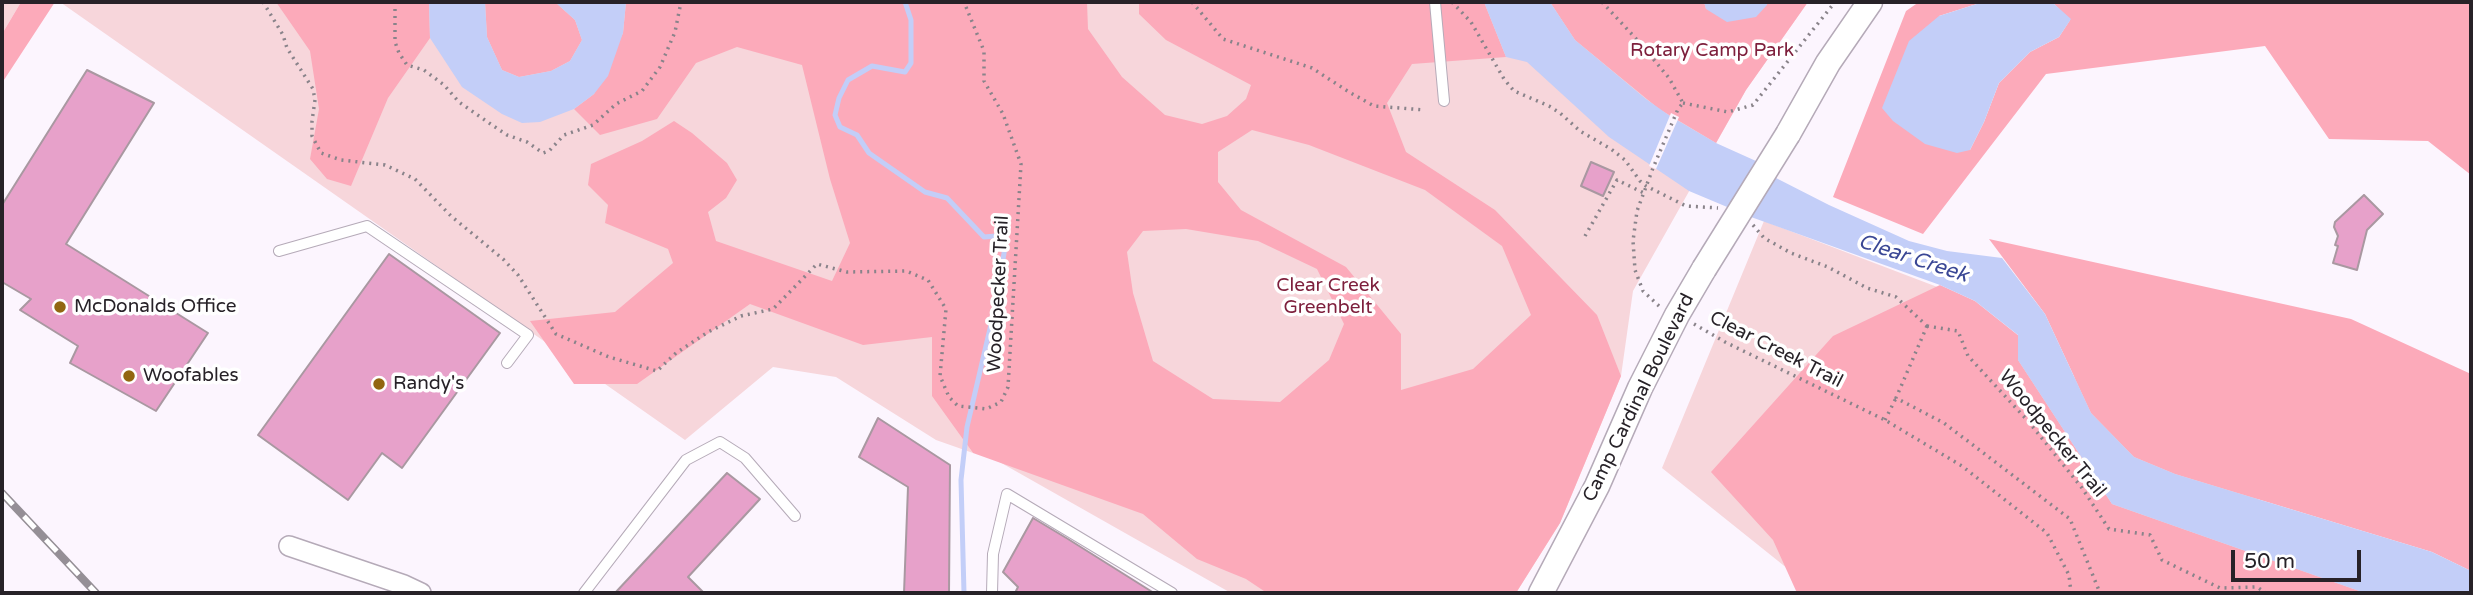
<!DOCTYPE html>
<style>
body{margin:0}
#map{position:relative;width:2473px;height:595px;overflow:hidden;background:#fcf5fe;font-family:"Varela Round",sans-serif}
canvas{display:block}
.frame{position:absolute;inset:0;border:4px solid #272228;pointer-events:none}
.scale{position:absolute;left:2231px;top:550px;width:130px;height:32px;box-sizing:border-box;border:4px solid #272228;border-top:0;padding-left:9px;font-size:21px;line-height:24px;white-space:nowrap;color:#272228;-webkit-text-stroke:5px #fff;paint-order:stroke}
</style>
<div id="map">
<canvas width="2473" height="595"></canvas>
<div class="frame"></div>
<div class="scale">50 m</div>
</div>
<script>
const g = document.querySelector('canvas').getContext('2d');
g.lineJoin = 'round';
function fillPath(path, color) { g.fillStyle = color; g.fill(path, 'evenodd'); }
const poly = rows => new Path2D(rows.map(r => 'M' + r).join(''));
function stroke(path, color, width, dash) { g.strokeStyle = color; g.lineWidth = width; g.lineCap = dash ? 'butt' : 'round'; g.setLineDash(dash || []); g.stroke(path); }
function drawText(font, color, halo, rows, align = 'center') {
  g.font = font + ' "Varela Round",sans-serif'; g.lineWidth = 7; g.setLineDash([]); g.textBaseline = 'middle'; g.strokeStyle = halo; g.fillStyle = color; for (const [text, x, y, turn = 0] of rows) {
    g.save(); g.translate(x, y); g.rotate((+turn || 0) * Math.PI / 180); g.textAlign = isNaN(turn) ? turn : align; if (halo) g.strokeText(text, 0, 0); g.fillText(text, 0, 0); g.restore();
  }
}
const green = poly([
 [2,2,21,2,2,34],
 [60,2,1808,2,1746,90,1633,291,1621,376,1560,523,1516,593,1231,593,966,443,973,453,936,440,836,377,773,367,685,440],
 [1764,221,1940,288,2399,593,1818,593,1662,468]
]);
const forest = poly([
 [21,2,55,2,2,83,2,34],
 [276,2,429,2,430,38,388,98,351,186,327,179,310,159,319,109,310,51],
 [485,2,555,2,575,20,582,40,570,61,551,71,519,77,502,70,487,37],
 [626,2,1087,2,1088,29,1122,77,1165,115,1202,124,1227,116,1246,99,1251,85,1166,40,1139,14,1139,2,1484,2,1506,57,1412,64,1387,103,1406,152,1495,210,1597,315,1621,376,1560,523,1516,593,1267,593,1246,579,1197,559,1143,514,973,453,932,396,932,337,863,345,750,304,637,384,574,384,530,321,615,312,673,263,668,249,605,223,608,205,588,185,591,164,642,141,674,121,692,133,727,163,737,180,726,198,708,212,716,241,832,281,850,243,830,179,802,65,737,47,696,63,657,119,600,135,574,109,594,94,623,33],
 [1252,130,1309,145,1425,190,1502,246,1531,315,1473,369,1401,390,1401,334,1346,267,1241,210,1218,182,1218,152],
 [1186,229,1258,241,1317,269,1344,324,1329,360,1280,402,1213,399,1153,361,1133,293,1127,252,1143,231],
 [1550,2,1704,2,1706,9,1767,5,1767,2,1808,2,1746,90,1716,143,1659,109,1575,40],
 [1919,2,1983,2,1939,16,1970,150,1984,122,1999,83,2030,52,2059,37,2070,20,2052,2,2471,2,2471,175,2428,141,2329,139,2265,46,2046,74,1923,234,1833,197,1906,11],
 [1989,239,2351,319,2471,374,2471,571,2432,552,2175,474,2134,457,2091,413,2045,314],
 [1940,285,1975,301,2019,336,2018,360,2112,504,2365,593,1797,593,1773,540,1711,472,1833,336]
]);
const water = poly([
 [429,2,485,2,487,37,502,70,519,77,551,71,570,61,582,40,575,20,555,2,626,2,623,33,608,76,594,94,574,109,540,122,522,123,502,114,462,87,430,38],
 [1484,2,1550,2,1575,40,1646,99,1670,116,1716,143,1756,161,1776,178,1829,205,1909,241,1947,251,2002,258,2045,314,2091,413,2134,457,2175,474,2432,552,2471,571,2471,593,2365,593,2112,504,2018,360,2018,335,1975,301,1940,285,1751,217,1689,191,1609,137,1527,62,1506,57],
 [1704,2,1767,2,1767,5,1756,17,1727,22,1706,9],
 [1983,2,2052,2,2071,19,2059,37,2030,52,1999,83,1984,122,1970,150,1957,153,1925,144,1893,121,1882,108,1909,41,1939,16]
]);
const pier = poly([
 [1671,113,1679,117,1656,169,1649,166]
]);
const stream = poly([
 [905,2,911,20,911,63,905,72,872,66,848,80,839,98,835,115,840,127,857,135,869,153,925,192,947,198,984,237,996,236,1005,247,996,303,967,427,961,480,964,593]
]);
const building = poly([
 [87,70,154,103,66,244,208,333,156,411,70,363,78,346,20,310,31,299,2,282,2,205,87,70],
 [1591,162,1614,172,1603,196,1581,186,1591,162],
 [2364,195,2383,214,2367,230,2357,270,2333,263,2338,246,2335,245,2338,236,2334,227,2335,222,2364,195],
 [389,254,500,333,402,468,382,453,348,500,258,435,389,254],
 [878,418,950,465,949,593,904,593,908,487,859,457,878,418],
 [727,473,760,499,688,577,704,593,615,593,727,473],
 [1033,518,1068,539,1154,593,1015,593,1018,587,1003,572,1033,518]
]);
const path = poly([
 [263,2,283,35,287,48,313,89,315,100,312,121,312,136,321,153,341,160,385,165,415,179,451,216,503,259,518,275,556,334,609,357,657,371,676,353,708,332,741,316,773,309,817,264,847,272,906,271,928,280,946,309,940,376,949,397,958,406,986,409,1001,402,1008,387,1021,164,1003,114,984,81,984,51,964,2],
 [395,2,395,42,399,53,407,65,424,70,444,85,459,102,492,125,507,135,527,142,543,153,549,151,564,135,593,125,616,104,642,91,660,67,675,32,681,2],
 [1192,2,1223,39,1312,68,1349,92,1374,106,1425,110],
 [1452,2,1471,22,1504,79,1514,91,1549,106,1560,113,1580,131,1611,149,1625,160,1640,181,1646,186,1686,206,1718,208],
 [1602,2,1640,43,1669,78,1683,103],
 [1683,103,1728,112,1753,105,1835,2],
 [1753,225,1764,238,1791,253,1828,267,1867,288,1896,297,1927,326],
 [1585,236,1617,180,1644,193],
 [1659,306,1643,291,1635,270,1633,241,1637,211,1653,168,1678,109,1683,103],
 [1694,324,1725,342,1885,420,1962,466,2047,533,2069,575,2071,593],
 [1927,326,1958,331,1968,356,2028,421,2082,488,2109,529,2150,535,2162,560,2220,588,2257,587,2266,593],
 [1927,326,1896,398,1944,423,2070,519,2100,593],
 [1885,420,1896,398]
]);
const service = poly([
 [1435,2,1444,101],
 [279,251,367,226,528,335,507,363],
 [584,593,686,460,720,442,745,458,795,516],
 [992,593,993,554,1007,494,1172,593]
]);
const minor = poly([
 [289,546,404,585,421,593]
]);
const tertiary = poly([
 [1788,134,1828,63,1870,2],
 [1541,593,1597,486,1640,388,1677,315,1704,269]
]);
const rail = poly([
 [2,493,96,593]
]);
const tertiaryBridge = poly([
 [1704,269,1788,134]
]);
const markers = [
 [60,307,7,"#926611"],
 [129,376,7,"#926611"],
 [379,384,7,"#926611"]
];
const parkNames = [
 ["Rotary Camp Park",1712,51],
 ["Clear Creek",1328,286],
 ["Greenbelt",1328,308]
];
const streetNames = [
 ["Woodpecker Trail",999,294,-87],
 ["Clear Creek Trail",1776,350,27],
 ["Camp Cardinal Boulevard",1639,398,-64],
 ["Woodpecker Trail",2052,434,51]
];
const poiNames = [
 ["McDonalds Office",74,307],
 ["Woofables",143,376],
 ["Randy's",393,384]
];
const waterNames = [
 ["Clear Creek",1913,259,18]
];
fillPath(green, '#f7d6db');
fillPath(forest, '#fcaaba');
fillPath(water, '#c3cef8');
fillPath(pier, '#fcf5fe');
stroke(stream, '#c3cef8', 5);
fillPath(building, '#e7a1ca');
stroke(building, '#a998a1', 2);
stroke(service, '#b5aab8', 12);
stroke(minor, '#b5aab8', 22);
stroke(tertiary, '#b5aab8', 27);
stroke(path, '#89838a', 3.5, [2, 5]);
stroke(service, '#fff', 10);
stroke(minor, '#fff', 19);
stroke(tertiary, '#fff', 24);
stroke(rail, '#958f96', 8);
stroke(rail, '#fff', 5, [16]);
stroke(tertiaryBridge, '#b5aab8', 27, []);
stroke(tertiaryBridge, '#fff', 24);
for (const [x, y, r, color] of markers) { const dot = new Path2D(); dot.arc(x, y, r, 0, 2 * Math.PI); g.fillStyle = color; g.fill(dot); stroke(dot, '#fff', 2.5); }
drawText('19px', '#7e203d', '#fff', parkNames);
drawText('19px', '#272228', '#fff', streetNames);
drawText('19px', '#272228', '#fff', poiNames, 'left');
drawText('italic 21px', '#3a4795', '#fff', waterNames);
</script>
